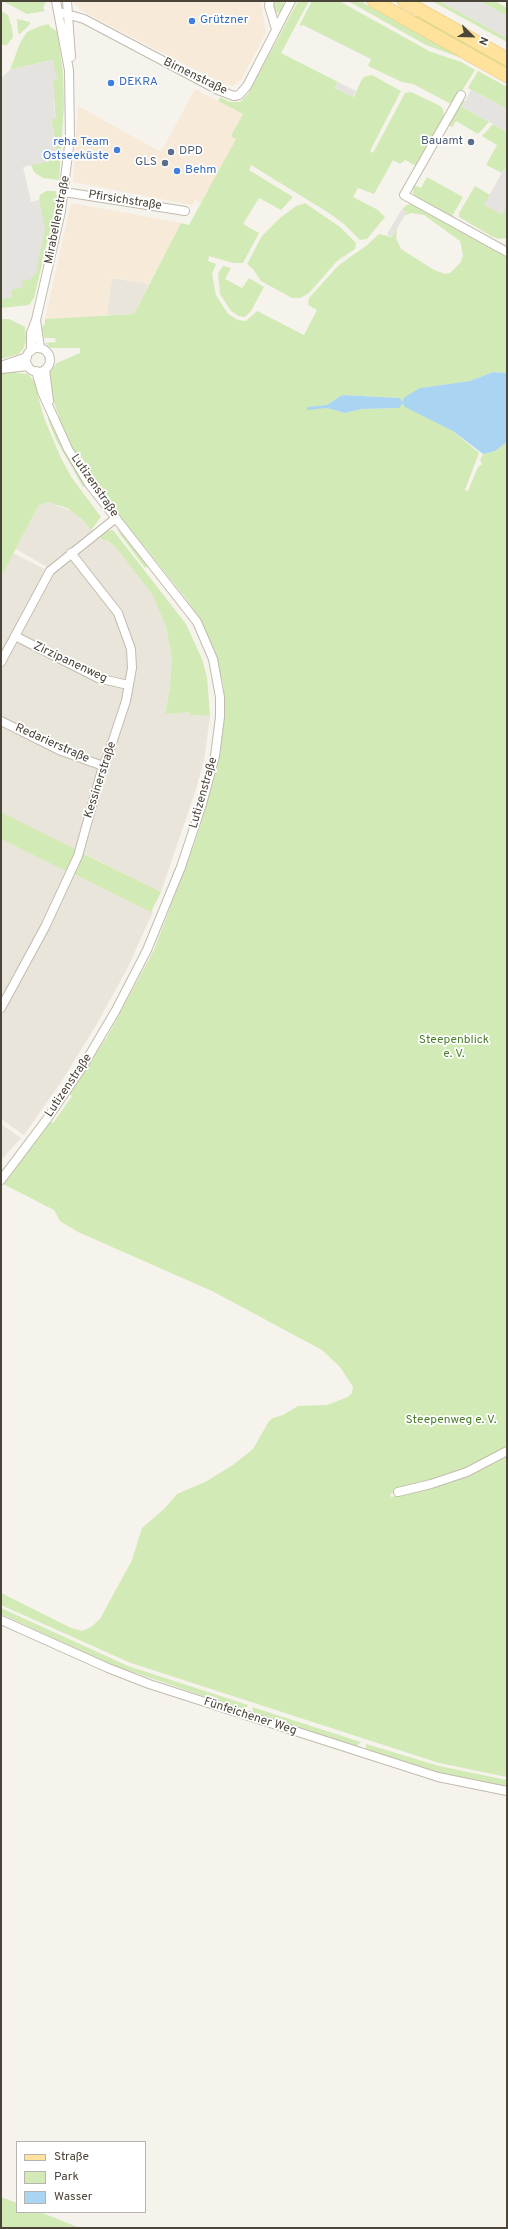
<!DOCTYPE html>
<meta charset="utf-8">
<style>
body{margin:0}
#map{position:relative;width:508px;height:2229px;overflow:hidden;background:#f6f3ec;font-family:Overpass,sans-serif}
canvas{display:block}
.frame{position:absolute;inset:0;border:2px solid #4b4439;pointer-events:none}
.legend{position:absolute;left:16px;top:2141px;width:130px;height:72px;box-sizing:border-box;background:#fff;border:1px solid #b7b4b0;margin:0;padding:5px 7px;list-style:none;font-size:12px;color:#4b4439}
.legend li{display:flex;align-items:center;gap:8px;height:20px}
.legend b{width:20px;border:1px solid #b7b4b0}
.north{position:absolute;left:452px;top:16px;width:40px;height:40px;-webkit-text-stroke:3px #fff;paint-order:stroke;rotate:113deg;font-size:11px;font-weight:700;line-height:16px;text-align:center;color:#4b4439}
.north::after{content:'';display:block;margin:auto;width:14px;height:18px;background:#4b4439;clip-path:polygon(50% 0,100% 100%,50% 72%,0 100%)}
</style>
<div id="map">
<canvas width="508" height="2229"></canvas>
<div class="frame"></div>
<ul class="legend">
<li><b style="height:5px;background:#ffe39c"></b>Straße</li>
<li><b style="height:11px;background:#d2eab5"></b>Park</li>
<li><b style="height:11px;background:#a9d4f2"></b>Wasser</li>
</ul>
<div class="north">N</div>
</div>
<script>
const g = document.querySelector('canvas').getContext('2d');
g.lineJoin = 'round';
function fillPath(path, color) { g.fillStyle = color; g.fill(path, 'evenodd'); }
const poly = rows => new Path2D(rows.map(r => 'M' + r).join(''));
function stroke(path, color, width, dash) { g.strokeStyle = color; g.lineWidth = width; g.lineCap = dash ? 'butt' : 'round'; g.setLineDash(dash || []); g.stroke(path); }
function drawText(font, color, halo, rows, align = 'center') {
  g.font = font + ' Overpass,sans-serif'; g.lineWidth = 3.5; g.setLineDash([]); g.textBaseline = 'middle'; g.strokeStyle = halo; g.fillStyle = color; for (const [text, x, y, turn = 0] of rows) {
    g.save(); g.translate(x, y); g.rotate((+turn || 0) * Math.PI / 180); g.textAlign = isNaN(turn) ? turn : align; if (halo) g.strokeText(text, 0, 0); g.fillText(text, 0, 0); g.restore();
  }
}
const residential = poly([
 [112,278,149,284,134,314,107,315],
 [48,502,76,513,100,539,105,539,116,548,152,594,166,627,172,658,170,687,165,714,190,712,190,715,210,716,204,760,196,789,161,892,1,812,1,577,13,553,44,569,47,567,16,549,39,505],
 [1,839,153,912,126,971,95,1027,61,1082,24,1135,1,1119],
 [1,1124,21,1138,1,1160]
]);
const commercial = poly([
 [73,1,261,1,266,33,241,80,232,86,224,84,143,43,83,11,75,5],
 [195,89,243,114,231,136,236,139,202,203,195,200,192,205,73,182,78,106,161,152],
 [71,203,181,223,149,284,112,278,107,315,45,319]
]);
const green = poly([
 '273 7a6 6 0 1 1 12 0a6 6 0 1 1-12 0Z',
 [3,1,46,1,43,8,45,11,27,14],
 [298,1,309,1,281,53,338,82,335,88,354,97,361,81,364,77,372,75,401,91,370,151,373,153,405,93,411,92,440,106,443,109,444,118,416,166,405,160,400,164,393,160,374,194,358,188,353,197,378,210,385,217,367,239,360,240,344,224,329,213,251,165,249,170,293,197,281,210,259,198,243,224,259,233,243,263,233,263,209,256,208,261,216,264,212,274,216,295,228,314,238,320,246,321,257,311,304,335,317,310,308,305,309,298,338,266,350,257,366,246,379,234,392,237,397,229,396,238,401,249,434,270,445,274,450,273,461,262,463,255,460,241,424,215,411,213,404,216,406,212,402,209,407,205,411,204,507,257,507,373,493,372,470,381,420,388,437,422,453,431,479,453,465,490,468,491,478,467,482,464,480,460,483,454,495,451,507,442,507,1449,462,1470,458,1470,458,1472,396,1490,390,1495,391,1497,431,1486,507,1453,507,1777,439,1763,131,1663,1,1605,1,1593,71,1628,82,1631,91,1627,100,1619,132,1560,142,1528,165,1508,177,1494,205,1482,233,1465,253,1449,269,1421,273,1418,283,1415,298,1406,327,1405,348,1397,352,1393,353,1387,340,1367,322,1350,212,1291,78,1232,60,1221,54,1210,3,1184,50,1121,53,1123,72,1096,69,1094,107,1037,154,950,196,839,210,792,220,757,225,710,223,682,205,628,187,600,93,482,95,480,80,455,77,457,65,434,52,397,49,373,57,363,80,353,80,348,51,348,45,343,56,342,55,338,44,338,42,328,45,323,45,319,134,314,181,223,189,225,236,139,231,136,243,114,218,101,220,97,230,102,240,102,248,94],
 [342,395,400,398,399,408,362,409,345,413,327,408,307,409,308,407,327,405],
 [312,1,339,1,431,52,461,62,475,70,453,105,413,84,402,82,368,66,371,59,303,25,299,26],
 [348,1,360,1,464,59,426,45],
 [432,1,439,1,507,38,507,42],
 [479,1,495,1,507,8,507,16],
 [1,11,8,15,12,28,13,37,7,45,1,45],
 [417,14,507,65,507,68,414,19],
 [17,19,30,22,30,24,20,34,18,33],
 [49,24,50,27,57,31,63,72,64,105,59,180,43,178,34,172,31,165,58,159,53,139,55,139,51,119,56,118,52,82,56,79,52,60,10,70,20,43,27,32,40,26],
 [478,71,507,87,507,109,468,88],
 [461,99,465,101,462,107,489,122,478,134,456,121,452,127,447,124],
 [493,124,507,132,507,170,504,169,502,173,486,165,497,145,482,136],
 [427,177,463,197,451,218,416,198,413,193,414,185,421,188],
 [475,186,490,195,485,205,502,214,507,205,507,238,498,239,491,236,459,217,459,213],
 [46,191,55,191,58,197,34,298,29,305,1,308,1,299,12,297,11,290,22,281,44,233,39,200,40,195],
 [305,203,340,227,356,243,355,249,337,261,309,293,300,298,292,298,261,281,253,269,247,264,262,236,280,218,296,206],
 [223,266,231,268,225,279,242,288,249,278,264,287,251,311,245,317,239,316,231,311,220,294,218,273],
 [1,319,9,319,25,327,26,339,24,348,19,354,1,359],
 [16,370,17,373,28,374,34,381,44,418,61,458,72,478,101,517,91,530,82,519,67,508,48,502,39,505,1,577,1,372],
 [50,416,65,450,85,485,83,487,55,438,48,419],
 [116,529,125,536,149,565,145,568],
 [113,530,186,624,202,659,207,677,210,716,189,715,190,712,165,714,170,687,172,658,166,627,152,594,116,548,108,541,99,538,107,531],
 [1,812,77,850,68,872,1,839],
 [82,853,161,892,151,912,74,874],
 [1,1608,128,1666,248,1705,245,1710,109,1664,1,1614],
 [252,1707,361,1742,356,1747,253,1712],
 [366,1744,439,1766,507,1780,507,1787,440,1773,374,1753,366,1750],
 [1,2197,17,2203,17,2212,40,2212,80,2228,1,2228]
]);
const parking = poly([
 [439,1,479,1,507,16,507,38],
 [53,60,57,79,52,82,54,87,55,100,53,100,56,118,51,120,55,139,53,140,58,159,23,167,31,202,39,200,45,228,36,273,31,279,22,281,23,287,11,290,12,297,1,299,1,78,10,70],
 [338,82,356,91,353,97,335,88],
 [471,90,507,109,507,132,462,107],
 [504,169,507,170,507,205,502,214,484,205],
 [402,209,407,212,392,237,387,234]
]);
const water = poly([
 [493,372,507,373,507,442,495,451,483,454,453,431,405,407,403,403,399,408,362,409,345,413,327,408,307,410,307,407,327,405,342,395,400,398,402,402,405,397,420,388,470,381]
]);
const minor = poly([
 [67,1,71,57],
 [270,1,269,6,276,29],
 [59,12,84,19,218,90,234,96,239,95,247,86,291,1],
 [461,95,404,195,507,252],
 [64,192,185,211],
 [36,320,40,348],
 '26 360a12 12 0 1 1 24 0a12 12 0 1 1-24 0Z',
 [31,351,31,333,36,320,61,211,70,138,69,70,56,1],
 [1,366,27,357],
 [1,369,28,366],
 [45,370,49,401],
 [15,636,98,678,128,685],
 [1,662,50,571,116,518],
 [1,721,59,750,103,766],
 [1,1008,45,927,78,856,103,766,108,755,126,701,132,668,131,649,118,613,71,553],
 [1,1180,47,1119,83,1066,116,1010,147,950,181,867,202,804,215,756,220,717,220,697,213,659,197,622,89,484,68,449,42,392,36,371],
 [398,1492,431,1484,467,1472,507,1451],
 [1,1620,108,1668,149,1684,438,1777,507,1791]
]);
const primary = poly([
 [374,1,507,76],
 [404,1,507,59]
]);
const markers = [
 [192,21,4,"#3f7fe0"],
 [111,83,4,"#3f7fe0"],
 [471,142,4,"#5c6f8a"],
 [117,150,4,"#3f7fe0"],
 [171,152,4,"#5c6f8a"],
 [165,163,4,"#5c6f8a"],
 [177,171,4,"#3f7fe0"]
];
const shopNames = [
 ["Grützner",200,21],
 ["DEKRA",119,83],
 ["reha Team",109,143,"right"],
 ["Ostseeküste",109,157,"right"],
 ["Behm",185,171]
];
const streetNames = [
 ["Birnenstraße",195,77,26],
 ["Pfirsichstraße",125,201,9],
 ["Mirabellenstraße",58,220,-79],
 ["Lutizenstraße",94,486,55],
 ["Zirzipanenweg",70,663,25],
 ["Redarierstraße",52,744,24],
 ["Kessinerstraße",101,780,-72],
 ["Lutizenstraße",204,793,-74],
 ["Lutizenstraße",69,1086,-56],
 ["Fünfeichener Weg",250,1717,18]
];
const serviceNames = [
 ["Bauamt",463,142],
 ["DPD",179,152,"left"],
 ["GLS",157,163]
];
const parkNames = [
 ["Steepenblick",454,1041],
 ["e. V.",454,1055],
 ["Steepenweg e. V.",451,1421]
];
fillPath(residential, '#eae5da');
fillPath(commercial, '#f7ead8');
fillPath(green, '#d2eab5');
fillPath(parking, '#e5e3e0');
fillPath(water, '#a9d4f2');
stroke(minor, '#c2bbae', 10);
stroke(primary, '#e6c16a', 14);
stroke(minor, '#fff', 8);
stroke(primary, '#ffe39c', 13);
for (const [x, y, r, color] of markers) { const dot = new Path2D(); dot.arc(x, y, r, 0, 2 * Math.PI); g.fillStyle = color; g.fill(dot); stroke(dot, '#fff', 1.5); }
drawText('12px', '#366cbe', '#fff', shopNames, 'left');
drawText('12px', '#4b4439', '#fff', streetNames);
drawText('12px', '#4e5e75', '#fff', serviceNames, 'right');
drawText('12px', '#4a7f2a', '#fff', parkNames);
</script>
